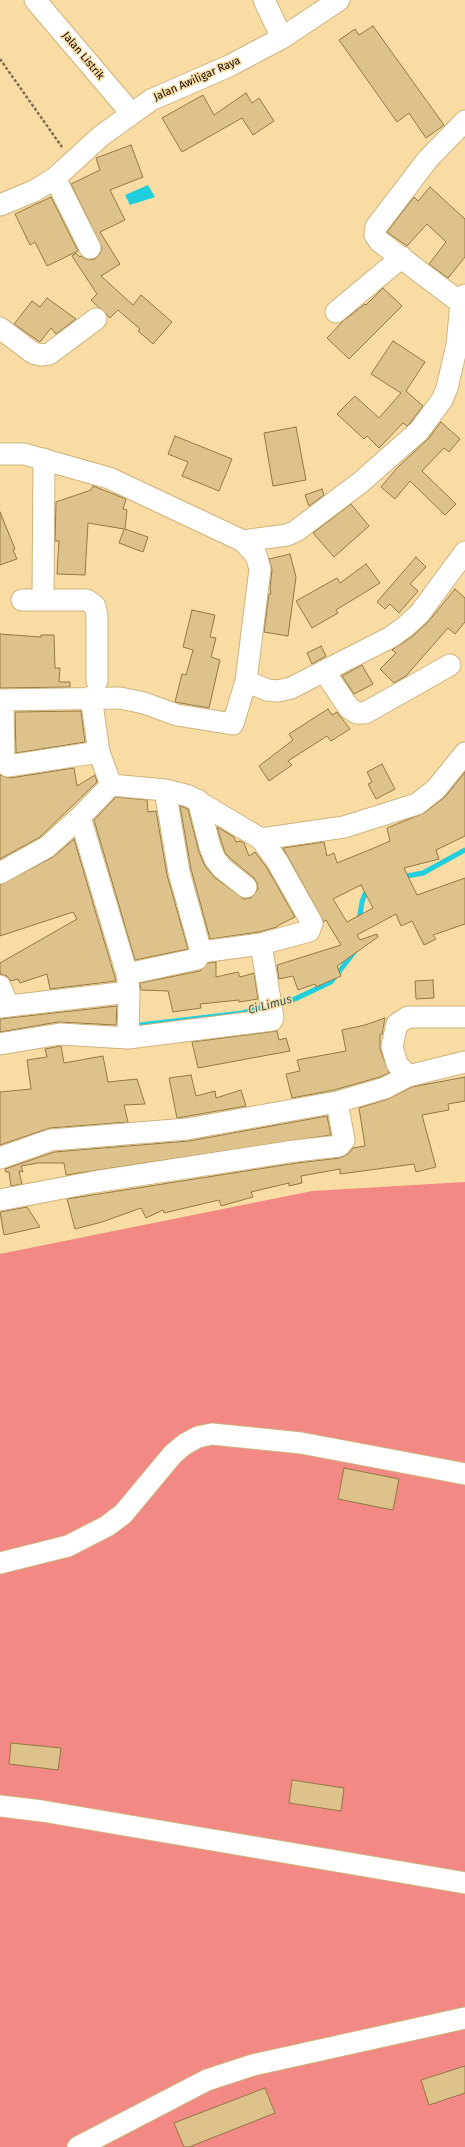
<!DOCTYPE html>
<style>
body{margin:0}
canvas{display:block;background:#f8dca4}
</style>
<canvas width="465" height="2147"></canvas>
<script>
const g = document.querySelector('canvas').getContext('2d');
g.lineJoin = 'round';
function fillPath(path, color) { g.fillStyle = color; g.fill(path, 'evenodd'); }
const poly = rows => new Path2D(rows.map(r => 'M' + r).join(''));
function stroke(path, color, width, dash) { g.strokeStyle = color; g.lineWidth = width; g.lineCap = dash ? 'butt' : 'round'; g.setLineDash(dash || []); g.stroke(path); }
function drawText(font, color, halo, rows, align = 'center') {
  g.font = font + ' "Fira Sans",sans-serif'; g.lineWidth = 3; g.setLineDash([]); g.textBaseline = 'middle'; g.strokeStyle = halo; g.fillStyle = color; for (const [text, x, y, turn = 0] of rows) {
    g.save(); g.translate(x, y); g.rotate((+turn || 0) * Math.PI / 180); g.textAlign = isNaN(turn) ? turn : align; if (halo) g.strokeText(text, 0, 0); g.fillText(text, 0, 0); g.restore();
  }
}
const forest = poly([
 [465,1182,465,2147,0,2147,0,1254,312,1191]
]);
const water = poly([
 [148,185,155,197,130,205,125,195]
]);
const stream = poly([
 [402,877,423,873,465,850],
 [359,921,362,902,365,894,370,891],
 [275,1004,295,999,331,982,355,951],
 [132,1026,242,1013,267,1006]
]);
const building = poly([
 [373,26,444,125,426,138,409,113,397,122,339,40,355,29,359,35,373,26],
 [246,93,252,103,259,98,274,121,253,135,242,118,182,152,162,118,203,95,214,115,246,93],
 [131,145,143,177,110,190,125,220,100,232,120,264,101,276,133,305,141,295,172,322,153,344,138,331,140,329,118,310,110,318,91,300,97,294,72,256,76,253,80,257,81,256,89,260,95,259,100,254,102,248,71,184,100,170,96,158,131,145],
 [430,187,465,219,465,257,448,278,429,264,446,242,427,224,407,246,387,232,414,197,418,201,430,187],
 [51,197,78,251,47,266,35,242,30,245,15,214,51,197],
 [383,288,402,306,349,359,327,338,343,321,365,304,366,305,383,288],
 [47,298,76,319,56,334,51,328,40,342,14,324,32,301,40,307,47,298],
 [393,341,425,362,406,391,423,406,410,423,407,426,403,423,379,448,367,436,364,439,337,414,355,396,379,418,401,393,371,374,393,341],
 [441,422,460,439,449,452,444,448,422,471,456,504,445,515,410,481,395,499,381,487,397,468,429,438,441,422],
 [296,427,306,480,273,486,264,433,296,427],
 [175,436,232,459,219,491,182,476,188,462,168,454,175,436],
 [93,486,126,499,123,509,127,510,125,529,148,537,143,552,119,543,124,529,88,523,85,575,57,574,59,541,55,541,56,502,91,490,93,486],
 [322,489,324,495,309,506,305,495,322,489],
 [351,504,369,526,334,557,313,533,351,504],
 [0,512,15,549,13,550,17,559,0,565,0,512],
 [290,554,296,577,288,636,264,632,269,594,271,594,270,588,272,570,269,559,290,554],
 [416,557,426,567,410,584,418,591,399,613,390,604,385,609,377,602,416,557],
 [366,564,380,583,336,610,338,613,312,628,296,601,337,578,340,583,366,564],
 [455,589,465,598,465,622,455,634,448,628,406,676,394,683,380,669,396,653,392,650,413,636,428,622,455,589],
 [192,610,215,615,210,637,216,638,211,657,220,660,209,708,175,702,182,674,186,675,193,650,183,647,192,610],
 [0,634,41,637,41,635,54,635,55,668,60,668,59,682,70,682,70,687,0,688,0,634],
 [321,646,326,656,312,664,307,653,321,646],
 [362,665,373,684,354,694,342,676,362,665],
 [328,709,332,715,337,712,350,729,331,741,327,736,288,761,292,765,269,781,259,766,293,740,289,734,328,709],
 [81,711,85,742,16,753,15,712,81,711],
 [382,764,395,789,376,799,368,784,372,782,367,772,382,764],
 [74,768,77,786,95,775,97,782,40,837,0,859,0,775,10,778,74,768],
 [465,772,465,836,436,850,439,859,404,868,417,895,465,878,465,924,433,935,436,939,424,945,412,921,401,926,396,914,357,935,360,940,377,934,378,937,337,966,341,976,316,987,315,984,298,990,293,976,279,979,277,965,341,945,326,920,324,922,283,848,324,842,327,856,334,853,337,863,374,848,390,841,387,828,424,813,445,797,465,772],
 [361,885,373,908,347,922,333,899,361,885],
 [116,797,147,800,148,812,156,811,167,875,188,949,135,960,94,820,116,797],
 [180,806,188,809,199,852,205,866,214,877,244,899,251,898,258,889,257,883,254,878,231,859,225,853,217,827,234,837,236,842,240,841,244,843,249,856,255,852,267,868,295,917,277,926,277,927,259,932,210,939,191,869,180,806],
 [74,839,116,981,50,989,47,974,20,983,18,979,11,981,7,976,0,974,0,963,77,919,73,912,0,936,0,885,53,857,74,839],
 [216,962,216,977,238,972,240,977,254,973,258,999,239,1002,239,1000,200,1004,201,1008,173,1012,168,991,141,990,140,983,200,971,208,963,216,962],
 [433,980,434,998,416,999,415,981,433,980],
 [117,1006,116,1025,58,1022,0,1032,0,1019,117,1006],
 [385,1018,382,1034,380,1035,380,1049,389,1073,380,1077,334,1090,292,1098,286,1074,300,1071,297,1060,346,1051,342,1030,365,1025,385,1018],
 [277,1031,279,1040,286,1038,290,1051,198,1068,192,1042,277,1031],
 [61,1046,64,1063,103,1056,108,1082,137,1079,145,1104,124,1105,128,1122,50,1128,0,1145,0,1092,31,1089,27,1060,47,1057,45,1049,61,1046],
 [191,1075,196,1096,215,1091,216,1098,241,1090,246,1106,177,1118,169,1078,191,1075],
 [465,1077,465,1101,448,1104,449,1110,422,1115,436,1167,416,1172,414,1164,340,1174,340,1169,301,1176,302,1183,289,1186,289,1183,251,1192,253,1197,221,1206,219,1200,164,1213,163,1210,146,1218,141,1208,102,1222,75,1229,67,1199,297,1163,340,1158,348,1154,353,1148,365,1146,359,1108,388,1099,412,1087,465,1077],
 [327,1116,331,1135,66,1175,64,1163,38,1163,21,1166,23,1172,19,1171,22,1184,11,1186,9,1172,6,1172,5,1169,54,1152,189,1141,327,1116],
 [27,1207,40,1227,4,1235,0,1212,27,1207],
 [344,1468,399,1479,393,1510,338,1499,344,1468],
 [11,1743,61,1748,58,1770,9,1764,11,1743],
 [292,1780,344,1788,341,1811,289,1803,292,1780],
 [465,2066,465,2093,429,2105,421,2080,465,2066],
 [265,2088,275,2113,189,2147,184,2147,174,2123,265,2088]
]);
const path = poly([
 [0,59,62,147]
]);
const minor = poly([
 [35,0,131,113],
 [264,0,282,38],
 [55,178,90,248],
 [0,205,34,191,55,178,101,136,151,100,229,66,282,38,339,0],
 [461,303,379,241,375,235,376,227,428,159,465,121],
 [336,312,402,257],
 [0,328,33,353,41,355,49,354,96,319],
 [0,454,24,454,109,478,243,541,287,535,296,531,361,482,419,431,442,400,447,388,457,345,461,303,465,295],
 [43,599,44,459],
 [22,600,87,600,95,606,97,616,97,681],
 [324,671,349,708,357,713,365,713,450,665],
 [246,681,267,690,278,691,291,688,391,637,406,626,420,613,465,552],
 [91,697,99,752,111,785],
 [0,700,120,698,144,703,177,715,233,724,246,681,260,569,256,555,243,541],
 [3,700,4,761,8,766,99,752],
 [111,785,165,790,189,796,261,839,344,827,417,804,436,789,465,753],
 [165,790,179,872,201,952],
 [198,800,210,847,215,859,222,868,246,887],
 [0,873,47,847,80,817,111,785],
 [127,974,197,959,201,952,261,944,309,931,312,923,277,861,261,839],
 [0,986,8,1006],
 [0,1007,129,992],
 [128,1038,272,1020,273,1018,261,944],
 [0,1044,60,1034,128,1038,129,992,127,974,80,817],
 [408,1076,397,1064,392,1046,397,1024,408,1017,465,1017],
 [0,1158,51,1140,187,1129,337,1102,385,1088,408,1076,465,1062],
 [0,1200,94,1182,295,1151,339,1146,344,1140,337,1102],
 [0,1563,68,1546,107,1526,123,1514,173,1454,185,1444,198,1437,212,1434,301,1443,465,1474],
 [0,1806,42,1811,465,1883],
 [78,2147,207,2080,253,2065,465,2018]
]);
const streetNames = [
 ["Jalan Listrik",83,56,50],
 ["Jalan Awiligar Raya",197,79,-24]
];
const waterNames = [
 ["Ci Limus",270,1005,-15]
];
fillPath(forest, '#f28984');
fillPath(water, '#20cfdd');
stroke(stream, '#20cfdd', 5);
fillPath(building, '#dec28b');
stroke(building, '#937944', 1);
stroke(minor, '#cfb37c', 23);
stroke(path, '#826f4f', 2.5, [3, 2]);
stroke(minor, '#fff', 21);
drawText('11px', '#130900', '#f8dca4', streetNames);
drawText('italic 12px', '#39595c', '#f8dca4', waterNames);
</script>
